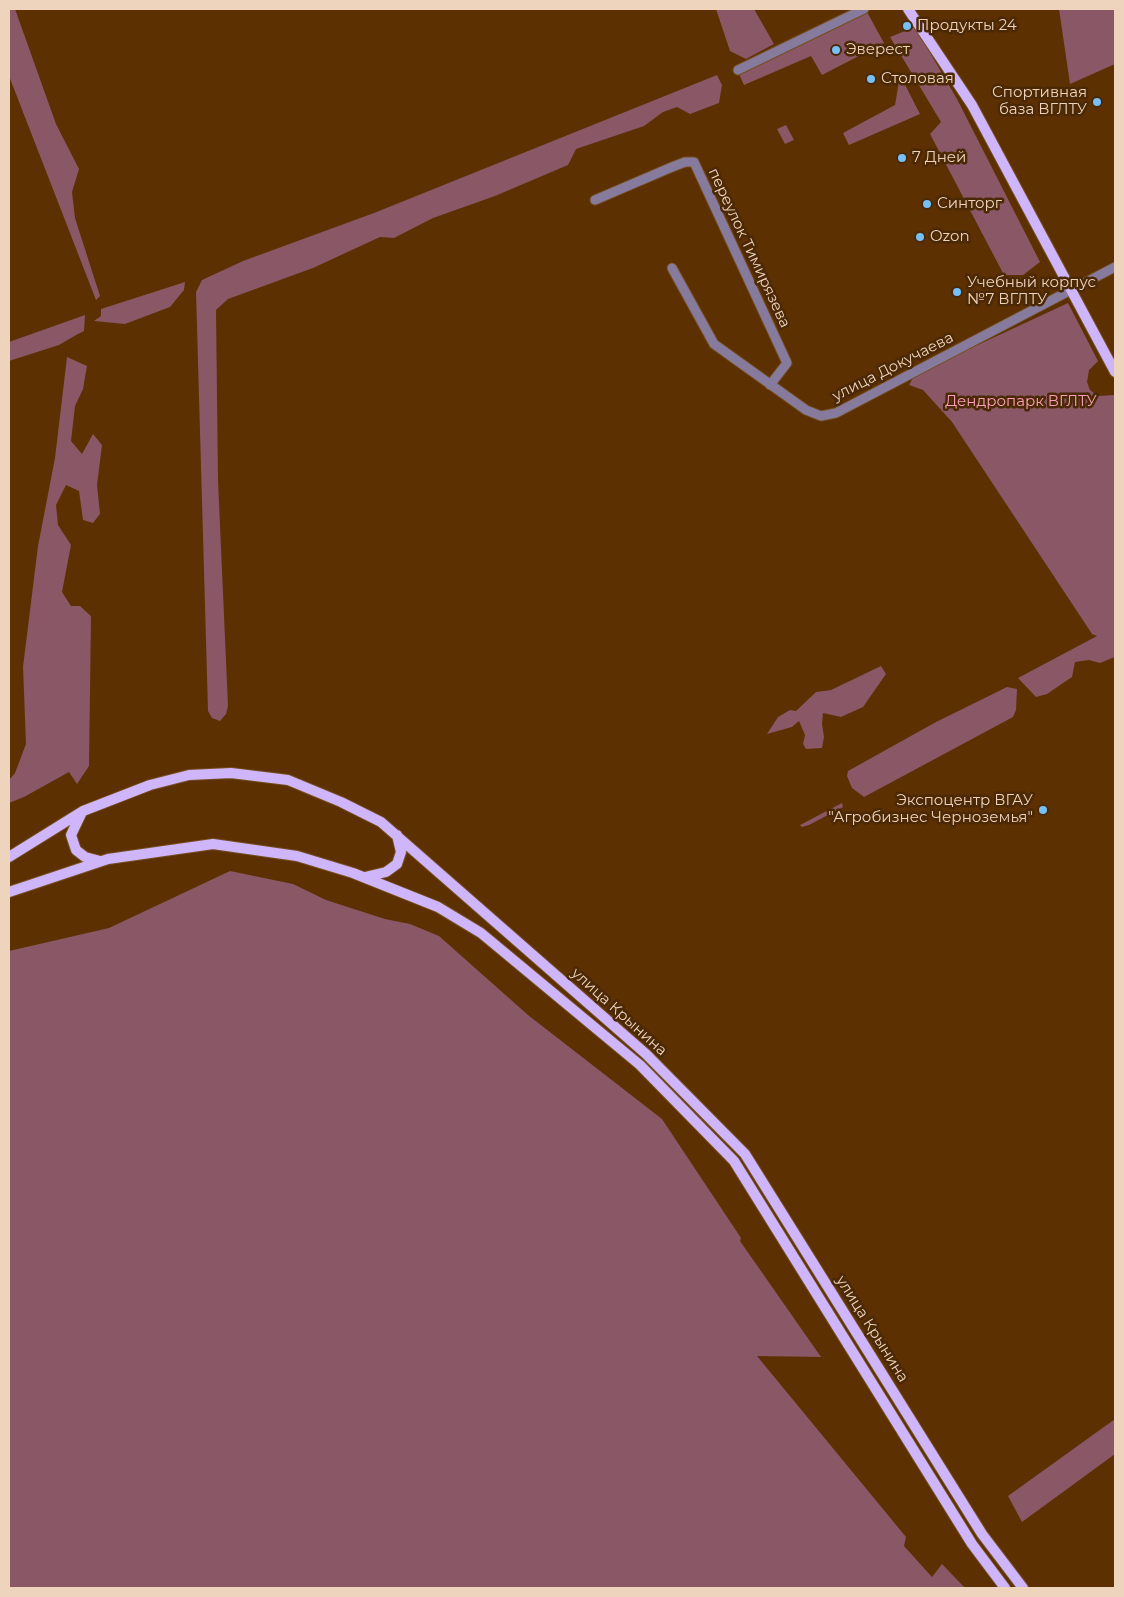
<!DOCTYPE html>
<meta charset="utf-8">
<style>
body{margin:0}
#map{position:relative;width:1124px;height:1597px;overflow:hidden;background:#5c3000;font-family:Montserrat,sans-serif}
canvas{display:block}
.frame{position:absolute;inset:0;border:10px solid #efd4bd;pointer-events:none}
</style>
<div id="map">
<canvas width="1124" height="1597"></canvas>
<div class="frame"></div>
</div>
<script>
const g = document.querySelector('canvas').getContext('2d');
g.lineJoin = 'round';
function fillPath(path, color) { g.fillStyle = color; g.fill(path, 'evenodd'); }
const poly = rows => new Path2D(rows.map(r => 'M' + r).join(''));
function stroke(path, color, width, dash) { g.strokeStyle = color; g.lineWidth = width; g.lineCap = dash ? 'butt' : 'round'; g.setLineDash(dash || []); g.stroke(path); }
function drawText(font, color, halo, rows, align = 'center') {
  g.font = font + ' Montserrat,sans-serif'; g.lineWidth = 5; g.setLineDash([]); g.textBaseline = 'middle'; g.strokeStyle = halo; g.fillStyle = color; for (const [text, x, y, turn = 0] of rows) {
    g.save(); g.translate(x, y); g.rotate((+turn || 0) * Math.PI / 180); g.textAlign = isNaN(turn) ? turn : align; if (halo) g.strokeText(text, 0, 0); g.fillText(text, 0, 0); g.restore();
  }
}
const green = poly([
 [9,9,15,9,56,124,79,169,72,192,75,218,100,296,96,300,9,76],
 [716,9,754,9,774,44,746,59,730,51],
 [1059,9,1115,9,1115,64,1070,84],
 [867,12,884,43,822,75,811,56,744,85,739,74],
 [915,27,957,99,1040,262,1023,275,1004,275,930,134,941,122,890,37],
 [717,75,722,85,719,103,690,114,677,107,663,112,644,126,576,149,568,165,495,196,433,218,394,238,380,237,313,268,228,299,216,310,218,480,228,706,226,714,220,721,212,718,208,711,196,292,202,280,243,261,374,213],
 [900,75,920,114,849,145,843,133,895,105],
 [786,125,794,140,785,144,777,129],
 [185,282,184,290,170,307,125,324,94,321,101,316,101,309],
 [1068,303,1098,361,1089,370,1087,382,1090,390,1098,396,1115,395,1115,657,1100,663,1089,660,1075,662,1072,677,1047,694,1036,697,1018,678,1097,636,1092,634,952,422,923,390,909,385,915,374],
 [85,315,84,331,78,334,59,345,9,361,9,342],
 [67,357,87,366,83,389,75,406,71,441,82,454,93,434,102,445,97,485,100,514,93,523,83,520,79,491,66,485,56,505,58,525,71,545,62,592,71,606,80,606,91,616,89,766,77,784,69,772,24,797,9,803,9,780,15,773,26,744,23,667,38,546,55,458],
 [881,666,886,674,863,707,841,717,823,713,822,724,824,737,822,748,806,749,803,744,805,735,799,721,792,727,767,734,778,717,790,710,796,711,816,692,831,690],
 [1007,687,1017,689,1016,710,1013,717,864,797,852,788,847,776,848,771,936,722],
 [842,803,843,807,809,825,802,827,800,825],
 [230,871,293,884,326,900,385,919,410,924,439,936,528,1015,662,1119,741,1238,740,1241,821,1357,757,1356,906,1537,904,1546,932,1577,942,1564,965,1588,9,1588,9,951,109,928],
 [1115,1419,1115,1454,1022,1522,1008,1496]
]);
const minor = poly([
 [738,70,864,9],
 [595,200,672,167,685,162,694,162,787,363,770,385],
 [672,268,714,344,806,410,821,416,836,413,1115,267]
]);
const major = poly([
 [908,9,972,105,1115,372],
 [82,812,71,835,76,850,85,857,100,861],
 [9,857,83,811,150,785,189,775,231,773,288,780,341,802,381,822,646,1054,745,1154,982,1534,1023,1588],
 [365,877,386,872,397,864,401,852,397,835],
 [9,892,108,859,213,844,297,856,353,873,438,907,481,933,640,1065,734,1161,972,1544,1005,1588]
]);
const markers = [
 [907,26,5,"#75c0f6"],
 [836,50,5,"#75c0f6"],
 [871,79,5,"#75c0f6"],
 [1097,102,5,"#75c0f6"],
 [902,158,5,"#75c0f6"],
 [927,204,5,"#75c0f6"],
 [920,237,5,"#75c0f6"],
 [957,292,5,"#75c0f6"],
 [1043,810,5,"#75c0f6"]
];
const poiNames = [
 ["Продукты 24",917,26],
 ["Эверест",846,50],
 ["Столовая",881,79],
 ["Спортивная",1087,93,"right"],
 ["база ВГЛТУ",1087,110,"right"],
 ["7 Дней",912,158],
 ["Синторг",937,204],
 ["Ozon",930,237],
 ["Учебный корпус",967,283],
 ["№7 ВГЛТУ",967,300],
 ["Экспоцентр ВГАУ",1033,801,"right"],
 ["\"Агробизнес Черноземья\"",1033,818,"right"]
];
const streetNames = [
 ["переулок Тимирязева",749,248,65],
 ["улица Докучаева",893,367,-27],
 ["улица Крынина",619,1012,42],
 ["улица Крынина",872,1329,58]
];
const parkNames = [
 ["Дендропарк ВГЛТУ",1021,402]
];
fillPath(green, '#895765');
stroke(minor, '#764e22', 11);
stroke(major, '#764e22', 12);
stroke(minor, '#867b9c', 9);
stroke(major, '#cfb6fa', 10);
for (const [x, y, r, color] of markers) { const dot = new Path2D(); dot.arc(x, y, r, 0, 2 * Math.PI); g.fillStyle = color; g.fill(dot); stroke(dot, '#4b2906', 2); }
drawText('15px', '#efd4bd', '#4b2906', poiNames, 'left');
drawText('15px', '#efd4bd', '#4b2906', streetNames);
drawText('15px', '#fd9fbb', '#4b2906', parkNames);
</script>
